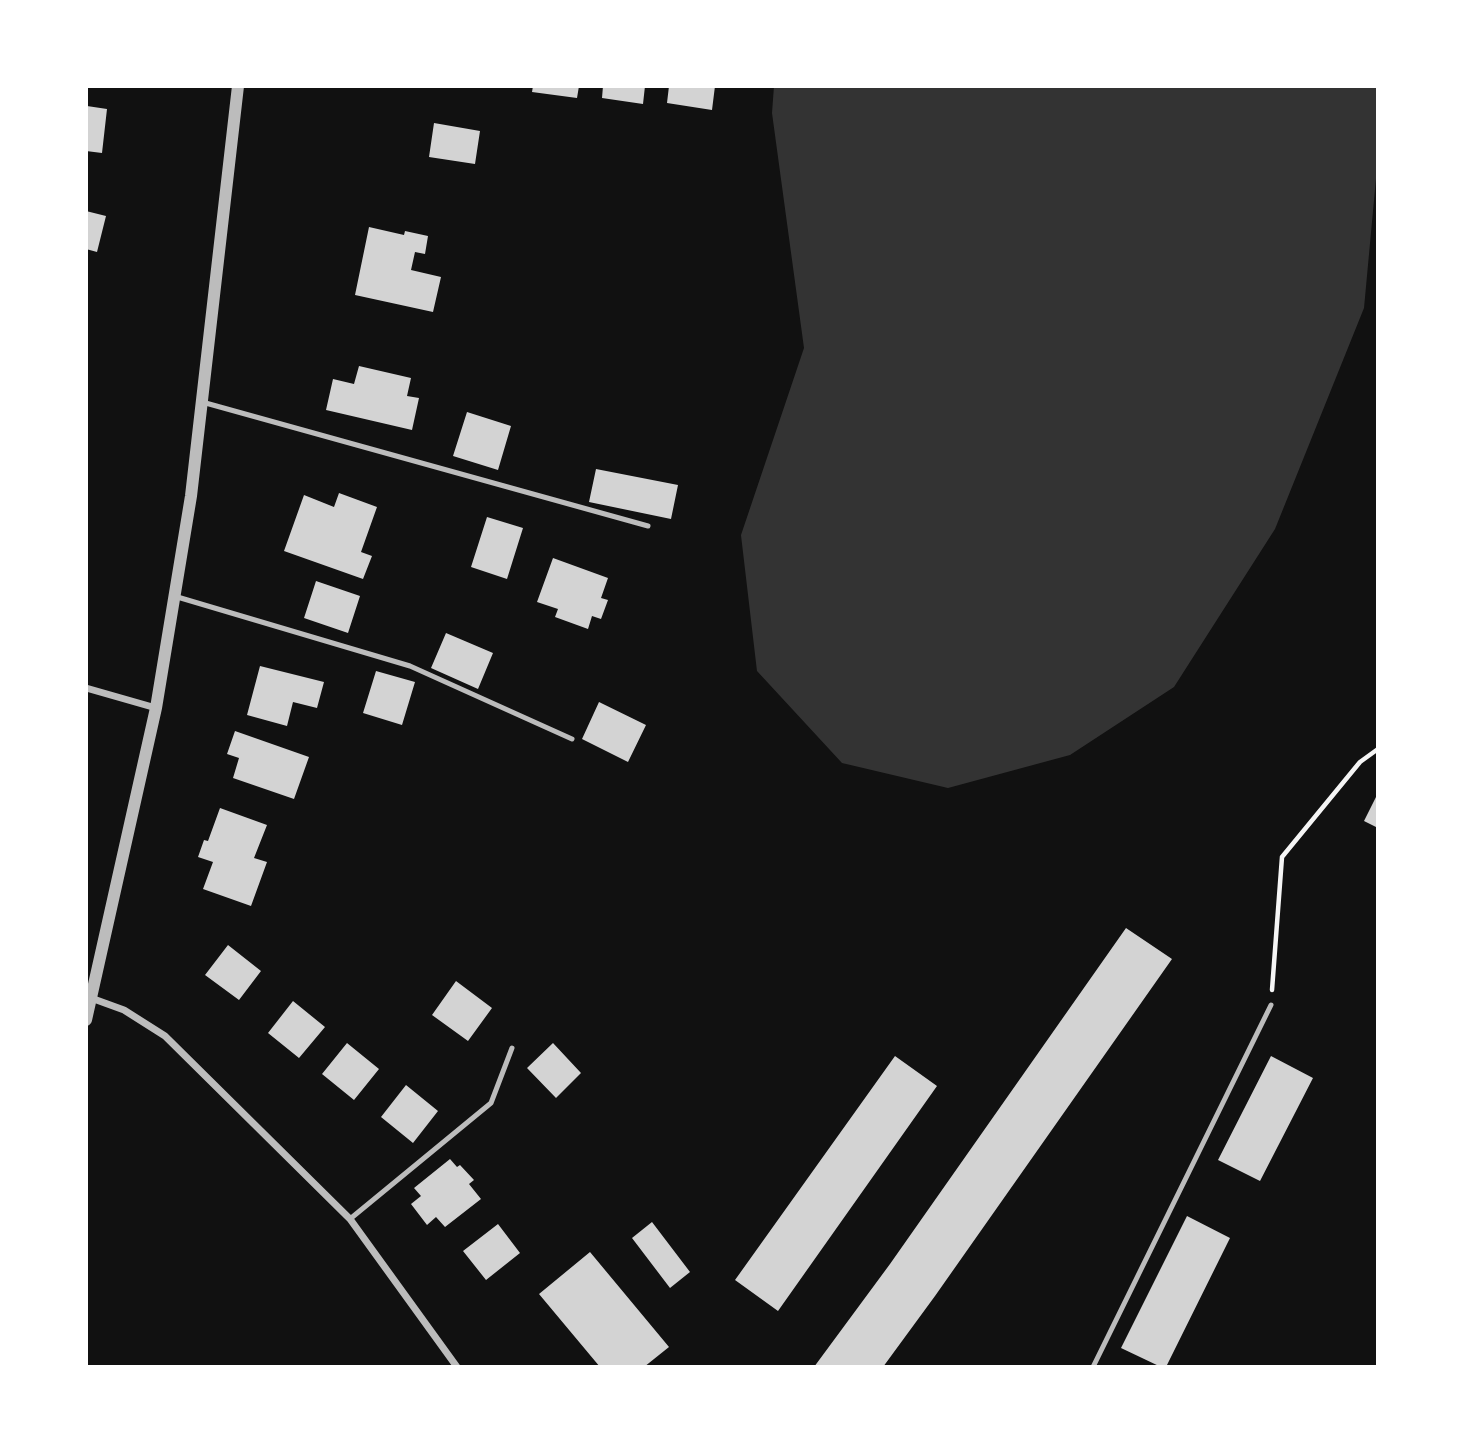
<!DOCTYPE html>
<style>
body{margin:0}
#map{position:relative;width:1464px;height:1453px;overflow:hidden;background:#111;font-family:Lato,sans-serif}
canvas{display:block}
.frame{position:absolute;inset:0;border:88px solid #fff;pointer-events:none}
</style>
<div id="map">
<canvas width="1464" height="1453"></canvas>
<div class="frame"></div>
</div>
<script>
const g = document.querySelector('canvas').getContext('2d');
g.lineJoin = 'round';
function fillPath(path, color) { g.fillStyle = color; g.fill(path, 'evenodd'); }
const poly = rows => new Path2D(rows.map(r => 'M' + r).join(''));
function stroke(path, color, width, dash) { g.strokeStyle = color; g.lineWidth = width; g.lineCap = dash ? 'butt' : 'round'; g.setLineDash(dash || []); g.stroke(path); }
const water = poly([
 [774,86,1378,86,1378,157,1364,308,1275,529,1174,687,1070,755,948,788,842,763,757,671,741,535,804,348,772,113]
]);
const building = poly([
 [533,86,579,86,577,98,532,92],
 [603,86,645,86,643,104,602,98],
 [669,86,715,86,712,110,667,103],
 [87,106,107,109,102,153,86,151],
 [434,123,480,131,475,164,429,157],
 [86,211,106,216,97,252,86,249],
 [369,227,404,235,405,231,428,236,425,254,415,252,411,270,441,277,433,312,355,295],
 [359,366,411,378,407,396,419,398,412,430,326,410,333,379,354,384],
 [467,412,511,426,498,470,453,456],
 [596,469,678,485,671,519,589,502],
 [339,493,377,507,361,552,372,556,363,579,284,551,304,495,334,507],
 [487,517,523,528,507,579,471,567],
 [553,558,608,578,601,598,608,600,601,619,592,616,588,629,555,617,558,609,537,602],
 [316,581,360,596,348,633,304,618],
 [446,633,493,653,478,689,431,668],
 [260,666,324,682,317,708,293,702,287,726,247,715],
 [376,671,415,682,402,725,363,713],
 [599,702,646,725,628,762,582,739],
 [235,731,309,757,294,799,233,778,239,758,227,754],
 [1378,793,1378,828,1364,821],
 [220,808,267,825,254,858,267,862,251,906,203,889,213,862,198,857,204,840,208,841],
 [1126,928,1172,959,935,1296,883,1367,814,1367,890,1264],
 [228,945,261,971,239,1000,205,975],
 [456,981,492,1008,468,1041,432,1015],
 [293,1001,325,1027,299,1058,268,1033],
 [347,1043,379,1069,354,1100,322,1074],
 [553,1043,581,1073,556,1098,527,1068],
 [895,1056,937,1086,778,1311,735,1280],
 [1271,1056,1313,1078,1260,1181,1218,1160],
 [406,1085,438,1111,413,1143,381,1117],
 [450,1159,457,1167,460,1165,474,1180,469,1184,481,1199,445,1227,436,1217,427,1225,411,1204,421,1196,414,1188],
 [1187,1216,1230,1238,1166,1367,1161,1367,1121,1348],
 [652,1222,690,1272,670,1288,632,1238],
 [498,1224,520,1253,486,1280,463,1251],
 [590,1252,669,1347,644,1367,600,1367,539,1294]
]);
const path = poly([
 [1272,990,1282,857,1360,762,1378,749]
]);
const service = poly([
 [202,402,648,526],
 [174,596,410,666,572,739],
 [350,1219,491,1103,512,1048],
 [1093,1367,1271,1005]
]);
const minor = poly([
 [86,688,156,708],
 [86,989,91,998,124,1010,165,1036,350,1219,457,1367]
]);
const tertiary = poly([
 [86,1020,156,708,191,496,238,86]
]);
fillPath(water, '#333');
fillPath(building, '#d3d3d3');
stroke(path, '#f5f5f5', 4.5);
stroke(service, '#bcbcbc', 5);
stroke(minor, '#bcbcbc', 7);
stroke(tertiary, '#bcbcbc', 12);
</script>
